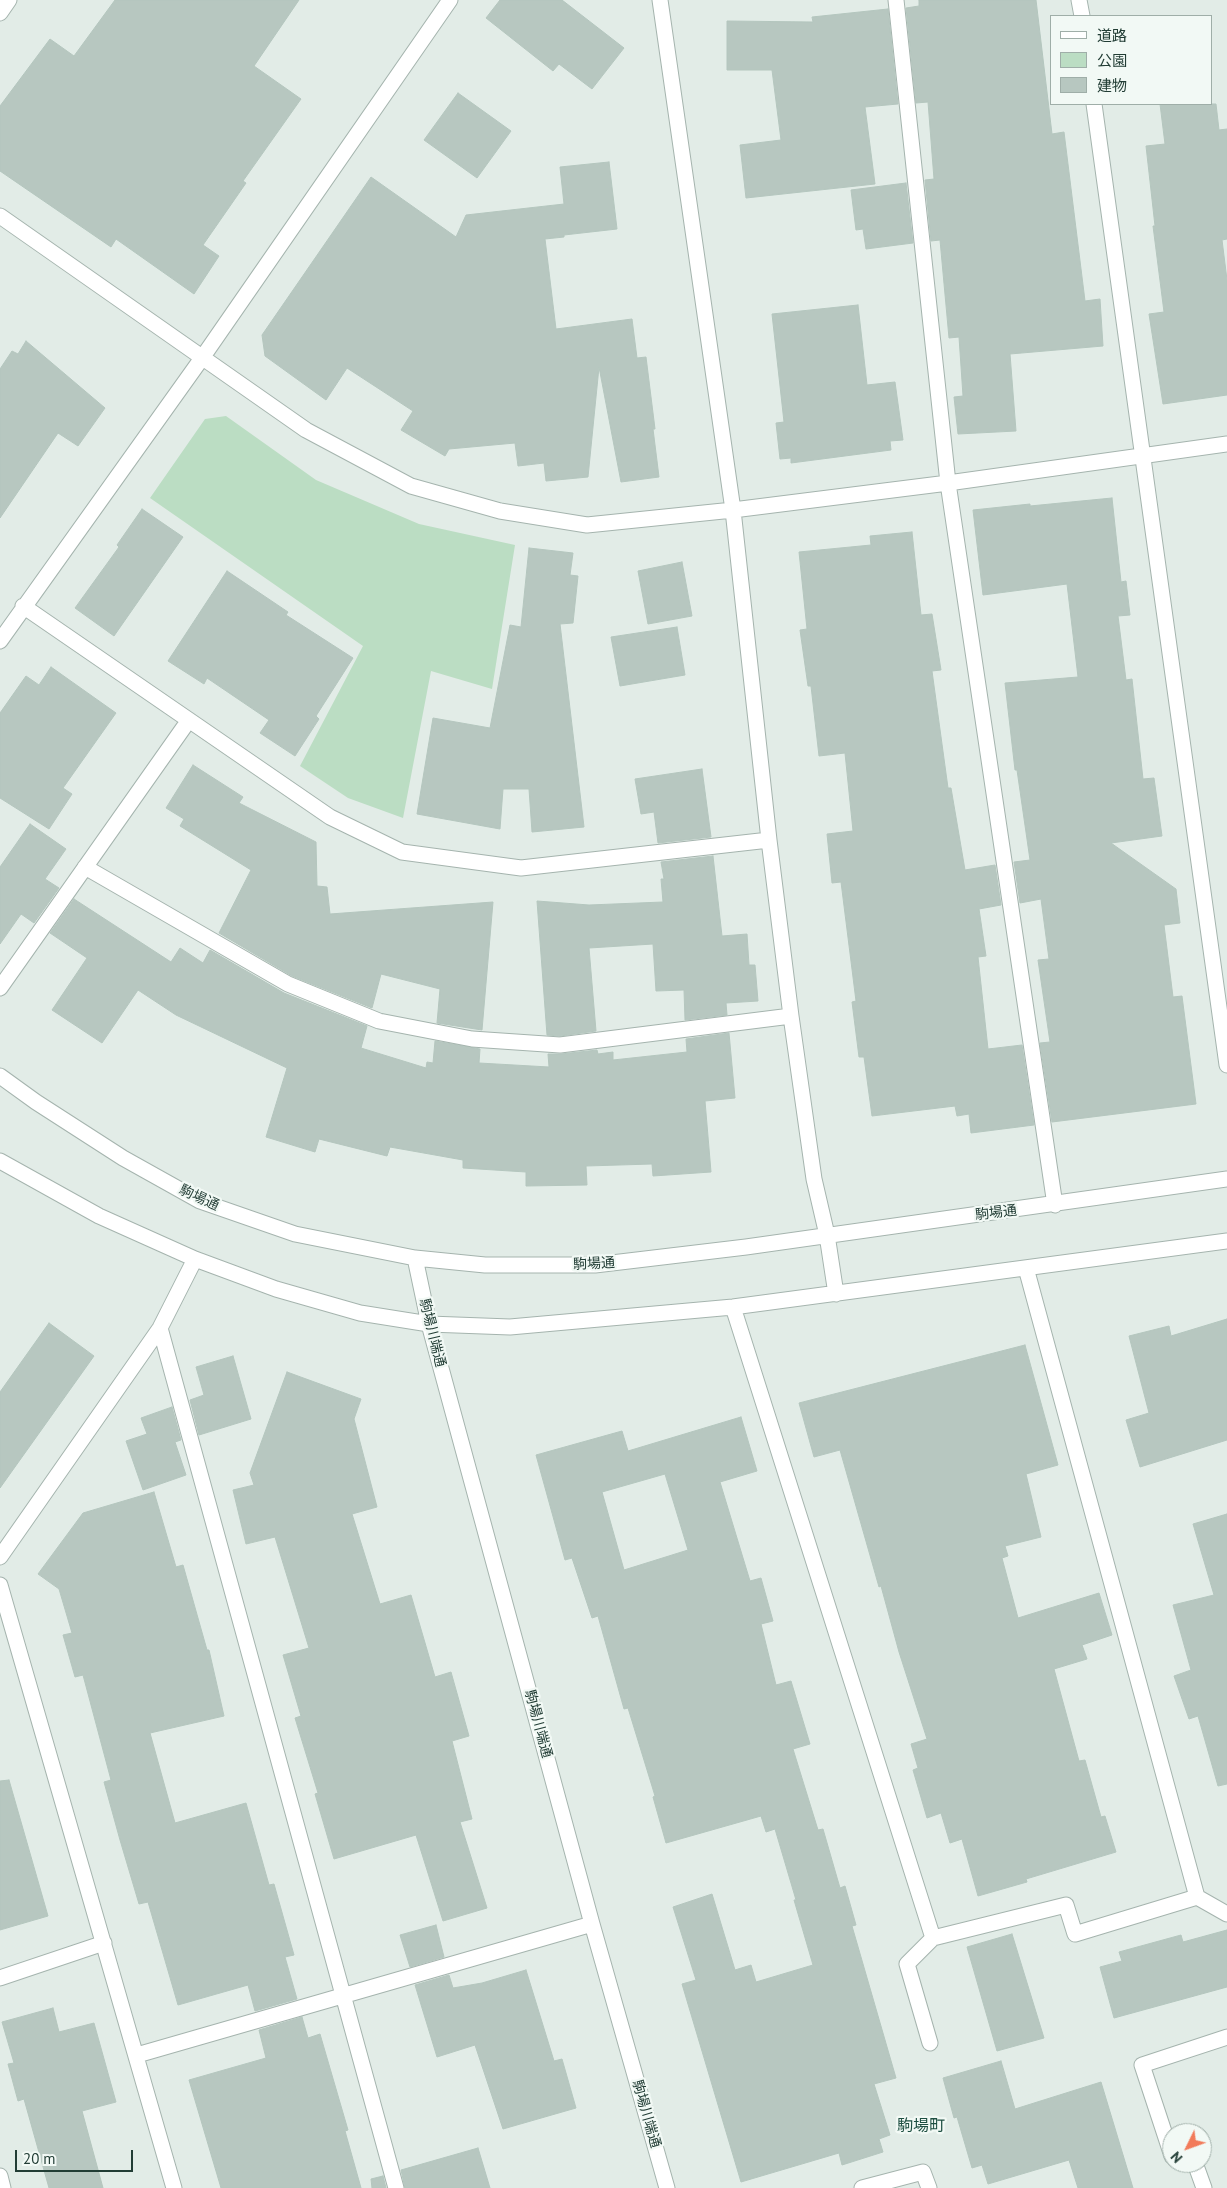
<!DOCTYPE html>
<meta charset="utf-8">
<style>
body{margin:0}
#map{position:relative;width:1227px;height:2188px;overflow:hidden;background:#e2ece7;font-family:"PT Sans","Noto Sans JP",sans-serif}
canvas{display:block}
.legend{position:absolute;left:1050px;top:15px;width:162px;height:90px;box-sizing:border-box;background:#f2f9f5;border:1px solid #9faea8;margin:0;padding:6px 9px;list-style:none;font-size:15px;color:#223d35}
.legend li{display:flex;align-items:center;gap:10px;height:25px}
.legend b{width:25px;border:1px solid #9faea8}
.north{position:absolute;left:1162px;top:2123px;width:50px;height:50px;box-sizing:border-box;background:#f2f9f5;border:1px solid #9faea8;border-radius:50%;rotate:228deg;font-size:14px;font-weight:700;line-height:20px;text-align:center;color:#223d35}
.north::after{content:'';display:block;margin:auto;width:18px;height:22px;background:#f27b5a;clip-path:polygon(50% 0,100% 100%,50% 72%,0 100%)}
.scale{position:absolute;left:15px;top:2150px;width:118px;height:22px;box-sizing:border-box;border:2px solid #223d35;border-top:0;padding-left:6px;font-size:15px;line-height:18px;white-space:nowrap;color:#223d35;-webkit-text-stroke:4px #f2f9f5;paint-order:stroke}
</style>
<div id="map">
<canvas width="1227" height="2188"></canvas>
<ul class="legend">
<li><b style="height:6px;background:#fff"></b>道路</li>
<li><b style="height:14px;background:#bbddc3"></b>公園</li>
<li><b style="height:14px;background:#b7c7c0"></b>建物</li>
</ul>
<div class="north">N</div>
<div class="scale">20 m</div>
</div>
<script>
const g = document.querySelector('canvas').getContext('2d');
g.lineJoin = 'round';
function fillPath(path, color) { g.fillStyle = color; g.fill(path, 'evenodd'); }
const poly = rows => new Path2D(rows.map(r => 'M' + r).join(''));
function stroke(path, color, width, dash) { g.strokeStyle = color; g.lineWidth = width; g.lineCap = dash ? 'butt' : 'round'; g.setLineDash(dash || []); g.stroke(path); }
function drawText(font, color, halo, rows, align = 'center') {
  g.font = font + ' "PT Sans","Noto Sans JP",sans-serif'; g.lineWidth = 4.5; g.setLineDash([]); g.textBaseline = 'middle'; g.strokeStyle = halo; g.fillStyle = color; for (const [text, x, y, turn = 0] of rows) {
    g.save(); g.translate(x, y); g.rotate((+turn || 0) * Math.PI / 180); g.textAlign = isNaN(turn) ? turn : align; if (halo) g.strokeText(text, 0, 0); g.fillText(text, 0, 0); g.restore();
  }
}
const green = poly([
 [226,416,316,480,419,524,515,545,492,689,431,671,403,818,348,798,300,766,363,646,150,498,205,419]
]);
const building = poly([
 [115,0,299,0,254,66,301,99,243,181,246,183,203,245,219,256,194,294,116,239,111,247,0,171,0,106,50,39,74,56,115,0],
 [500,0,562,0,624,48,592,89,559,64,553,71,486,18,500,0],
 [919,0,1036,0,1052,134,1064,132,1085,301,1100,299,1103,346,1010,354,1016,431,958,434,954,397,963,396,959,337,949,338,940,240,931,241,925,180,934,179,928,102,916,103,906,8,919,6,919,0],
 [888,9,898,104,865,107,875,184,746,198,740,145,781,140,772,70,727,70,727,21,813,22,812,17,888,9],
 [458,93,511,131,477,178,424,140,458,93],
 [1160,104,1216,104,1219,130,1227,129,1227,239,1222,240,1227,280,1227,395,1163,404,1149,314,1164,312,1153,226,1155,226,1146,146,1165,144,1160,104],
 [609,162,617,229,564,235,564,237,545,239,556,329,632,319,637,358,646,357,655,429,653,429,659,477,621,482,599,367,588,477,546,481,544,463,518,466,515,443,449,449,445,456,401,430,413,411,347,368,326,400,265,356,262,335,371,177,456,237,466,215,564,204,560,167,609,162],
 [906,183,913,243,866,249,863,229,856,230,851,190,906,183],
 [858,305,867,385,895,382,903,440,890,441,891,450,791,463,791,458,780,459,776,423,784,422,772,314,858,305],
 [26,341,105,408,78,446,58,433,0,518,0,369,12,351,18,354,26,341],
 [1112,498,1121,582,1126,581,1130,615,1118,616,1126,680,1132,679,1143,779,1154,778,1162,836,1111,843,1176,889,1180,923,1164,925,1173,997,1182,996,1196,1104,1052,1122,1040,1043,1050,1042,1038,960,1049,959,1041,899,1020,903,1014,862,1030,860,1017,770,1015,770,1005,683,1078,677,1067,584,983,595,973,510,1030,504,1030,506,1112,498],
 [142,509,183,537,114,636,75,608,119,547,117,545,142,509],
 [912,532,921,615,932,614,941,670,932,671,948,788,951,788,965,870,995,865,1001,905,979,909,986,956,978,957,988,1049,1022,1045,1034,1125,971,1133,969,1114,957,1116,955,1106,872,1116,864,1057,859,1057,852,1002,856,1001,841,882,832,883,827,834,853,831,845,753,819,756,811,686,808,686,800,630,807,629,799,552,871,545,870,536,912,532],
 [529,548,573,553,570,575,578,576,573,623,560,624,584,827,532,832,529,789,503,789,500,829,417,814,433,718,490,728,510,625,521,627,529,548],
 [682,562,692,616,648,624,638,571,682,562],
 [227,571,288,612,286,615,353,658,316,716,319,719,295,756,260,733,269,720,207,678,204,684,168,661,227,571],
 [677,627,685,675,620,686,611,637,677,627],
 [51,667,116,713,63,788,72,794,49,829,0,798,0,713,26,676,39,685,51,667],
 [193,765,243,797,239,803,316,842,317,886,327,887,330,914,493,902,482,1030,437,1023,440,989,381,974,372,1008,292,976,219,933,251,870,180,826,184,819,166,808,193,765],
 [702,769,711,837,658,843,654,812,641,814,635,779,702,769],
 [30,824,66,849,45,879,59,888,34,923,21,914,0,944,0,867,30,824],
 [713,856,722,936,747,934,749,965,755,965,758,1001,726,1003,727,1015,685,1020,684,990,656,991,653,944,589,948,596,1031,560,1036,547,1035,537,901,589,905,663,902,661,879,664,879,661,862,713,856],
 [74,899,171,962,180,948,203,963,210,950,284,993,367,1026,361,1048,426,1068,427,1062,433,1063,435,1041,480,1049,479,1063,549,1067,548,1054,561,1054,597,1050,598,1054,613,1052,613,1060,687,1052,686,1039,729,1033,735,1098,705,1101,711,1172,653,1176,652,1164,586,1166,587,1185,526,1186,526,1172,463,1168,463,1160,390,1147,387,1156,319,1139,315,1152,266,1137,287,1068,176,1015,138,990,102,1043,52,1010,87,958,50,933,74,899],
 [1227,1319,1227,1440,1140,1467,1126,1420,1149,1413,1129,1336,1169,1326,1171,1336,1227,1319],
 [49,1323,94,1356,0,1488,0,1392,49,1323],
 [1025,1345,1058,1465,1026,1474,1041,1537,1005,1546,1008,1556,1002,1558,1018,1618,1099,1593,1112,1635,1082,1645,1087,1659,1054,1669,1079,1761,1085,1760,1101,1817,1105,1816,1116,1852,1026,1879,1027,1882,978,1896,962,1839,950,1843,941,1813,927,1818,913,1770,918,1768,911,1744,927,1739,899,1652,881,1586,879,1587,840,1450,814,1457,799,1403,1025,1345],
 [233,1356,251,1419,199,1435,190,1400,204,1395,196,1367,233,1356],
 [287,1372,361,1399,354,1419,377,1507,352,1514,380,1604,411,1595,435,1677,451,1672,469,1736,452,1741,472,1819,460,1822,487,1908,443,1921,416,1835,334,1859,315,1794,318,1793,295,1718,301,1716,283,1655,309,1648,275,1537,246,1544,233,1490,254,1485,250,1473,287,1372],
 [172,1407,181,1440,175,1442,186,1475,143,1490,126,1441,147,1434,141,1418,172,1407],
 [741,1417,757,1471,720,1482,750,1581,761,1578,773,1621,761,1624,776,1685,791,1681,810,1744,793,1749,818,1830,823,1829,840,1888,845,1886,856,1925,852,1926,896,2078,874,2084,890,2135,879,2139,883,2152,842,2165,839,2153,741,2182,682,1984,696,1980,673,1907,712,1894,735,1970,751,1965,756,1982,813,1965,794,1900,796,1900,775,1829,766,1832,761,1816,666,1843,653,1797,655,1796,628,1708,624,1709,598,1616,592,1618,572,1558,565,1560,536,1455,622,1431,628,1451,741,1417],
 [665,1474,688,1550,624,1570,602,1492,665,1474],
 [154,1492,176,1567,183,1565,207,1650,209,1650,224,1716,150,1733,175,1823,246,1803,269,1885,274,1884,294,1955,285,1957,297,1999,255,2011,248,1985,178,2005,148,1902,139,1904,120,1840,104,1782,111,1780,83,1675,75,1677,63,1635,72,1633,59,1589,38,1574,83,1513,154,1492],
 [1227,1514,1227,1784,1218,1786,1198,1716,1189,1719,1174,1676,1191,1670,1173,1605,1214,1595,1193,1524,1227,1514],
 [9,1780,48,1916,0,1930,0,1781,9,1780],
 [436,1925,444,1957,410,1967,400,1935,436,1925],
 [1227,1930,1227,1987,1114,2018,1100,1967,1122,1961,1119,1952,1181,1935,1183,1942,1227,1930],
 [1012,1934,1044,2038,997,2051,967,1947,1012,1934],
 [526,1970,554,2061,562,2059,576,2108,503,2129,475,2045,437,2057,415,1985,449,1975,453,1988,482,1983,526,1970],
 [53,2008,59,2032,94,2023,116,2102,82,2111,103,2188,49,2188,24,2099,18,2101,8,2064,14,2063,2,2022,53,2008],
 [302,2017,308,2038,320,2034,348,2130,345,2131,361,2188,221,2188,189,2080,266,2058,259,2030,302,2017],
 [1001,2061,1015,2109,1101,2082,1133,2188,1078,2188,1069,2160,988,2184,982,2165,972,2168,957,2117,954,2118,943,2078,1001,2061],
 [478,2148,490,2188,405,2188,401,2170,478,2148],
 [383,2176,386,2188,372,2188,371,2179,383,2176]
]);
const minor = poly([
 [660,0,733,510,769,840,791,1016,814,1179,827,1235,836,1294],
 [896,0,948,483,1055,1205],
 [1079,0,1082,16],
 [0,13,9,0],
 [1094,104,1227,1065],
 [0,216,306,430,411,486,500,511,587,525,733,510,948,483,1227,444],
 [23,606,330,817,402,852,521,868,769,840],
 [0,641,202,358,450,0],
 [85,867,288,984,379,1021,472,1039,560,1045,791,1016],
 [0,988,189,720],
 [0,1076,36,1102,123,1158,200,1201,295,1234,415,1258,485,1265,595,1265,746,1247,1227,1179],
 [0,1161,99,1216,195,1259,276,1289,360,1313,429,1324,510,1327,733,1307,1227,1241],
 [415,1258,429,1324,592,1924,667,2188],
 [733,1307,933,1938,1066,1905,1075,1934,1197,1897,1026,1268],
 [160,1328,396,2188],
 [0,1557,160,1328,195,1259],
 [0,1585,174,2188],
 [1197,1897,1227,1914],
 [0,1978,104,1943],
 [930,2043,907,1964,933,1938],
 [137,2055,592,1924],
 [1172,2156,1142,2065,1227,2037],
 [1195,2163,1204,2188],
 [0,2176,3,2188],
 [862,2188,923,2172,929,2188]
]);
const streetNames = [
 ["駒場通",199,1198,25],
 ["駒場通",996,1213,-7],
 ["駒場通",594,1264,-3],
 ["駒場川端通",432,1333,76],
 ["駒場川端通",538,1724,75],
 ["駒場川端通",646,2114,74]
];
const quarterNames = [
 ["駒場町",921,2126]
];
fillPath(green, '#bbddc3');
fillPath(building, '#b7c7c0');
stroke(building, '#b4c6be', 1);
stroke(minor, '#a5b4ae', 17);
stroke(minor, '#fff', 15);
drawText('14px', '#223d35', '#f2f9f5', streetNames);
drawText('16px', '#1e4f42', '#f2f9f5', quarterNames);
</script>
